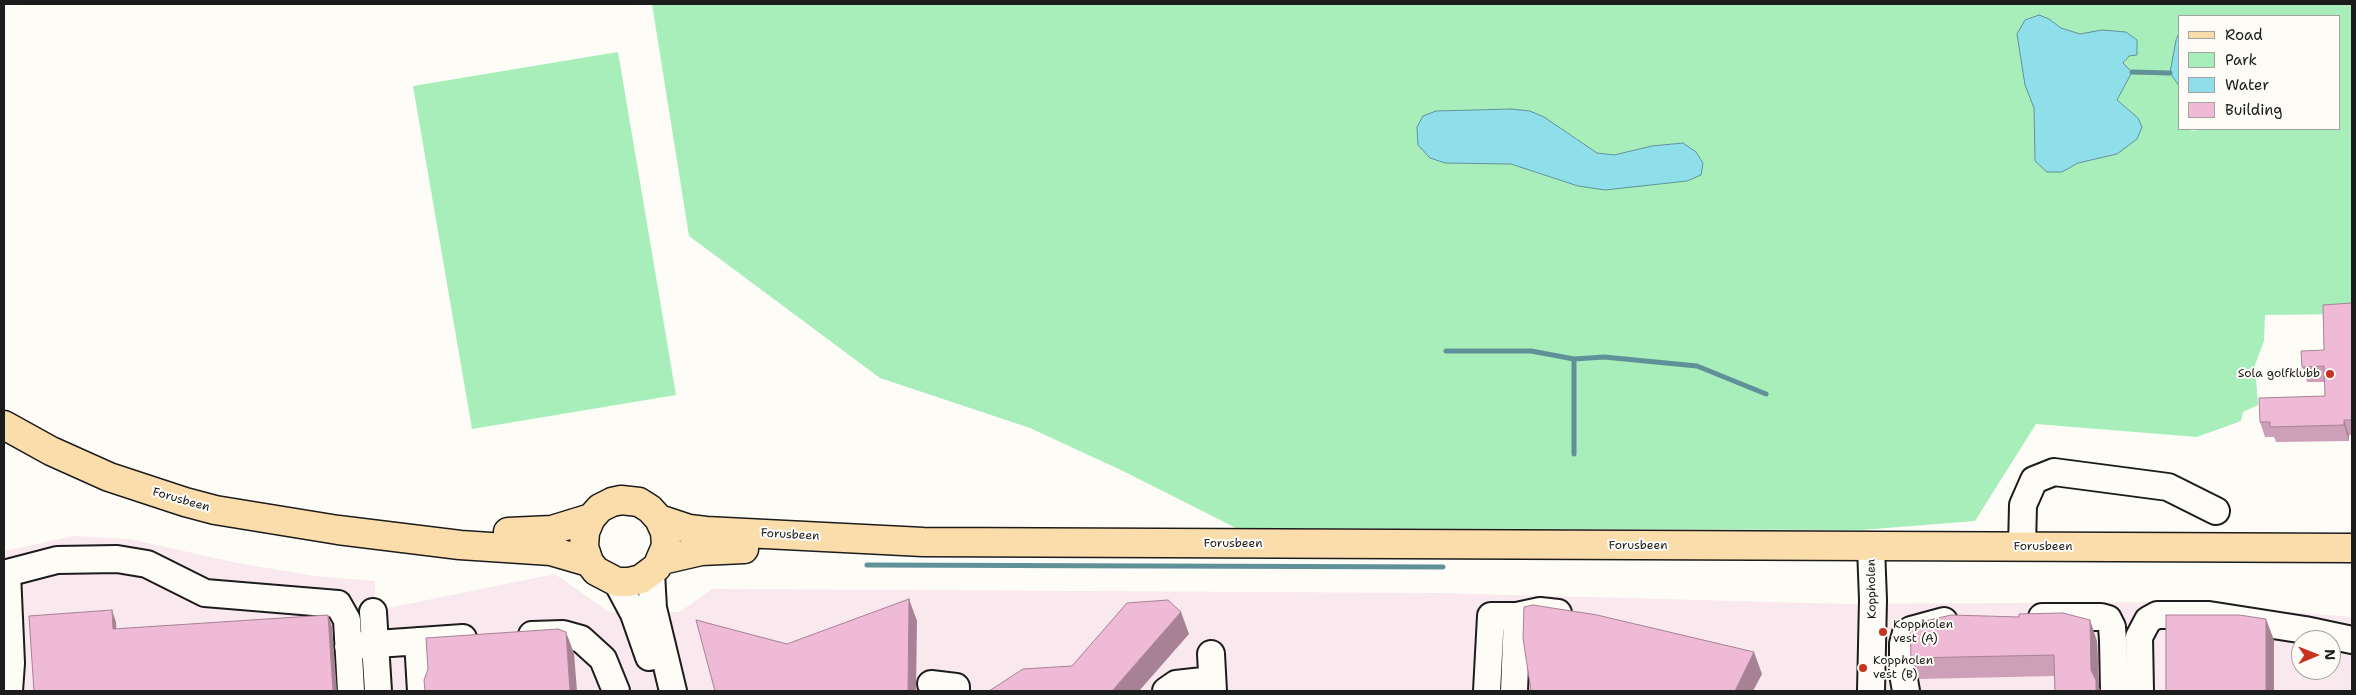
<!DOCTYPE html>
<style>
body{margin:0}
#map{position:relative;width:2356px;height:695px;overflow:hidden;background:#fdfcf7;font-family:"Shantell Sans",sans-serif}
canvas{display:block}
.frame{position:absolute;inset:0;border:5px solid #1c1c1c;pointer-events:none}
.legend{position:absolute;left:2178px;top:15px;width:162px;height:115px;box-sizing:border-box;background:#fdfcf7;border:1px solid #a3a29f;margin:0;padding:6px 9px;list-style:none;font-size:15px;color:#1c1c1c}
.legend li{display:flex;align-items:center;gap:10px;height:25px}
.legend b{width:25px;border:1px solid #a3a29f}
.north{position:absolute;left:2291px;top:630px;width:50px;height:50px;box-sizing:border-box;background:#fdfcf7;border:1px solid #a3a29f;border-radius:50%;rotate:89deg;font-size:14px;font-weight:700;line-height:20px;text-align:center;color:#1c1c1c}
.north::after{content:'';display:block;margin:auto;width:18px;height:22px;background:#c8321e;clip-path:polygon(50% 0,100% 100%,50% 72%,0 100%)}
</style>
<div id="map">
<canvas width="2356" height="695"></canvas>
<div class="frame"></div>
<ul class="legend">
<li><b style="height:6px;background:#fbddab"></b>Road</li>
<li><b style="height:14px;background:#a7eebb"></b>Park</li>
<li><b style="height:14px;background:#8fdfea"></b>Water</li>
<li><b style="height:14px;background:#efbad5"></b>Building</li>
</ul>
<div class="north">N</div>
</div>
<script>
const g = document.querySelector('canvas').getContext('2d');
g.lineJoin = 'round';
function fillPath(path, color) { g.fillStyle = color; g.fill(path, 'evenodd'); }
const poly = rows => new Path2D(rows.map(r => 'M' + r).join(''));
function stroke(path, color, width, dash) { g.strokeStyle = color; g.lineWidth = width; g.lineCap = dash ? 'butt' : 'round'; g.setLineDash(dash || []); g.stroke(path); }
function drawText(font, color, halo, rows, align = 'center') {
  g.font = font + ' "Shantell Sans",sans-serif'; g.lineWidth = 4; g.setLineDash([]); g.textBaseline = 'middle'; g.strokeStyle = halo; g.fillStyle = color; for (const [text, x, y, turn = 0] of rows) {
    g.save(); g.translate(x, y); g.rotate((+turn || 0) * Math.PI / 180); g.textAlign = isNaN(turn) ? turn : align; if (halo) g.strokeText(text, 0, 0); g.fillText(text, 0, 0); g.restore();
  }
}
const built = poly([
 [74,536,130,539,237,563,315,576,375,581,375,601,358,602,359,614,555,574,609,612,680,612,712,589,1439,593,1847,604,2167,602,2352,617,2352,691,4,691,4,551],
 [2301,640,2331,640,2331,670,2301,670]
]);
const green = poly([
 [652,4,2352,4,2352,314,2265,315,2264,341,2255,365,2258,405,2243,412,2241,421,2197,437,2036,424,1975,521,1861,530,1236,528,1123,471,1030,428,880,378,689,236],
 [2180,16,2340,16,2340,129,2205,129,2192,131,2189,129,2180,129,2180,87,2171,73,2176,40,2180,31],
 [2049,19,2061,28,2080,35,2102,30,2126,32,2137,40,2137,55,2129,56,2123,64,2132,72,2117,100,2138,118,2142,127,2117,154,2078,163,2062,172,2035,161,2034,108],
 [1511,109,1530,111,1544,117,1597,153,1614,155,1652,146,1683,143,1696,152,1703,162,1701,174,1578,186,1511,164,1445,163,1430,158,1436,111],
 [618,52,676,395,472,429,413,86]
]);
const water = poly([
 [2039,15,2049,19,2061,28,2080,34,2102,30,2126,32,2137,40,2137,55,2129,56,2123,63,2132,72,2117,100,2138,118,2142,127,2137,139,2117,154,2078,163,2062,172,2047,172,2035,161,2034,108,2025,85,2017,34,2025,20,2039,15],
 [2180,31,2180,87,2170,73,2176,40,2180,31],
 [1511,109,1530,111,1544,117,1597,153,1614,155,1652,146,1683,143,1696,152,1703,163,1701,175,1687,181,1605,190,1578,186,1511,164,1445,163,1430,158,1418,145,1417,127,1423,116,1436,111,1511,109]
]);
const stream = poly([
 [2132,72,2170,73],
 [1446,351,1531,351,1574,359,1604,357,1697,366,1766,394],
 [1574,454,1574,359],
 [867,565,1443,567]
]);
const minor = poly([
 [1871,547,1873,600,1871,691],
 [2022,547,2023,505,2034,480,2054,472,2168,487,2216,511],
 [651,573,653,608,673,691],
 [617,582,634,614,649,657],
 [373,612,378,691],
 [2042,617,2101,617,2108,619,2112,627,2113,640,2114,691],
 [532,635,563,634,581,639,603,659,616,691],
 [418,641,421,691],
 [348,646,463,638],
 [1211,654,1213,691],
 [931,684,956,687,956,691],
 [9,691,11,663,7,573,57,560,117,559,147,564,205,593,338,604,347,620,351,691],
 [1166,691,1176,684,1212,680],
 [1487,691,1491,616,1517,616,1540,611,1558,613],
 [1514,691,1517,616],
 [1906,691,1903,674,1903,644,1906,633,1911,630,1944,621],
 [2140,691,2139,637,2148,620,2157,615,2209,615,2305,630,2352,640]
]);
const major = poly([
 [4,425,51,451,109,477,185,502,215,510,338,530,460,545,551,551,589,562],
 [659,519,689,529,706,531,923,542,2352,548],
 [508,532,552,530,591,518,600,508,612,502,621,500,639,502,650,509,659,519,665,532,666,546,657,567,641,579,629,582,617,582,596,571,589,562,584,547,585,532,591,518],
 [662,560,701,551,744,549]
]);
const wall = poly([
 [2352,303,2352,435,2349,435,2349,441,2276,442,2274,437,2265,437,2260,422,2325,396,2325,382,2307,382,2302,367,2324,350],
 [2097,641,2099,687,2100,691,2055,691,2054,676,1919,679,1911,658]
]);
const shadedWall = poly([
 [2344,420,2349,435,2349,441,2344,425],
 [909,599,917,621,916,691,908,691],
 [112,610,116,622,117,641,113,629],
 [1181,612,1189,634,1139,691,1112,691],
 [328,615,332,627,337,691,333,691],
 [2266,619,2274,640,2274,691,2266,691],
 [2090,620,2097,641,2099,687,2100,691,2096,691,2091,670],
 [566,632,574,653,577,691,570,691],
 [1754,652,1762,674,1753,691,1735,691]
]);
const building = poly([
 [2352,303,2352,420,2344,420,2344,425,2270,427,2270,422,2260,422,2259,398,2325,396,2324,366,2302,367,2301,351,2324,350,2323,305,2352,303],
 [909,599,908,691,715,691,696,620,787,644,909,599],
 [1168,600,1181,612,1112,691,989,691,1023,669,1072,666,1127,603,1168,600],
 [1533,605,1597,615,1754,652,1735,691,1531,691,1523,638,1524,607,1533,605],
 [112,610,113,629,328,615,333,691,34,691,29,616,112,610],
 [2063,613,2090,620,2091,670,2096,680,2096,691,2055,691,2054,655,1911,658,1910,624,1921,624,1921,622,1951,615,2019,617,2019,614,2063,613],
 [2166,615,2239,615,2266,619,2266,691,2166,691,2166,615],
 [558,629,566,632,570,691,425,691,424,680,428,669,426,638,558,629]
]);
const markers = [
 [2330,374,5,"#c8321e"],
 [1883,632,5,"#c8321e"],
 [1863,668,5,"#c8321e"]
];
const poiNames = [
 ["Sola golfklubb",2320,374,"right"],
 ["Koppholen",1893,625],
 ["vest (A)",1893,639],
 ["Koppholen",1873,661],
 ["vest (B)",1873,675]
];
const streetNames = [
 ["Forusbeen",181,500,16],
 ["Forusbeen",790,535,3],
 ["Forusbeen",1233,544],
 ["Forusbeen",1638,546],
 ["Forusbeen",2043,547],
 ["Koppholen",1872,589,-91]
];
fillPath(built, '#f9e8ed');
fillPath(green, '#a7eebb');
fillPath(water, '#8fdfea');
stroke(water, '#619198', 1);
stroke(stream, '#619198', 5);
stroke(minor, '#1c1c1c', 30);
stroke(major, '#1c1c1c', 31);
stroke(minor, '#fdfcf7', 26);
stroke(major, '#fbddab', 28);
fillPath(wall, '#cea0b7');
fillPath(shadedWall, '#a78295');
fillPath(building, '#efbad5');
stroke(building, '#a78295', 1);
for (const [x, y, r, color] of markers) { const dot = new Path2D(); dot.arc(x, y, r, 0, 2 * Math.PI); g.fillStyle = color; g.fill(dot); stroke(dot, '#fdfcf7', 2); }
drawText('12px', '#1c1c1c', '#fdfcf7', poiNames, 'left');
drawText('12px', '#1c1c1c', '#fdfcf7', streetNames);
</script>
